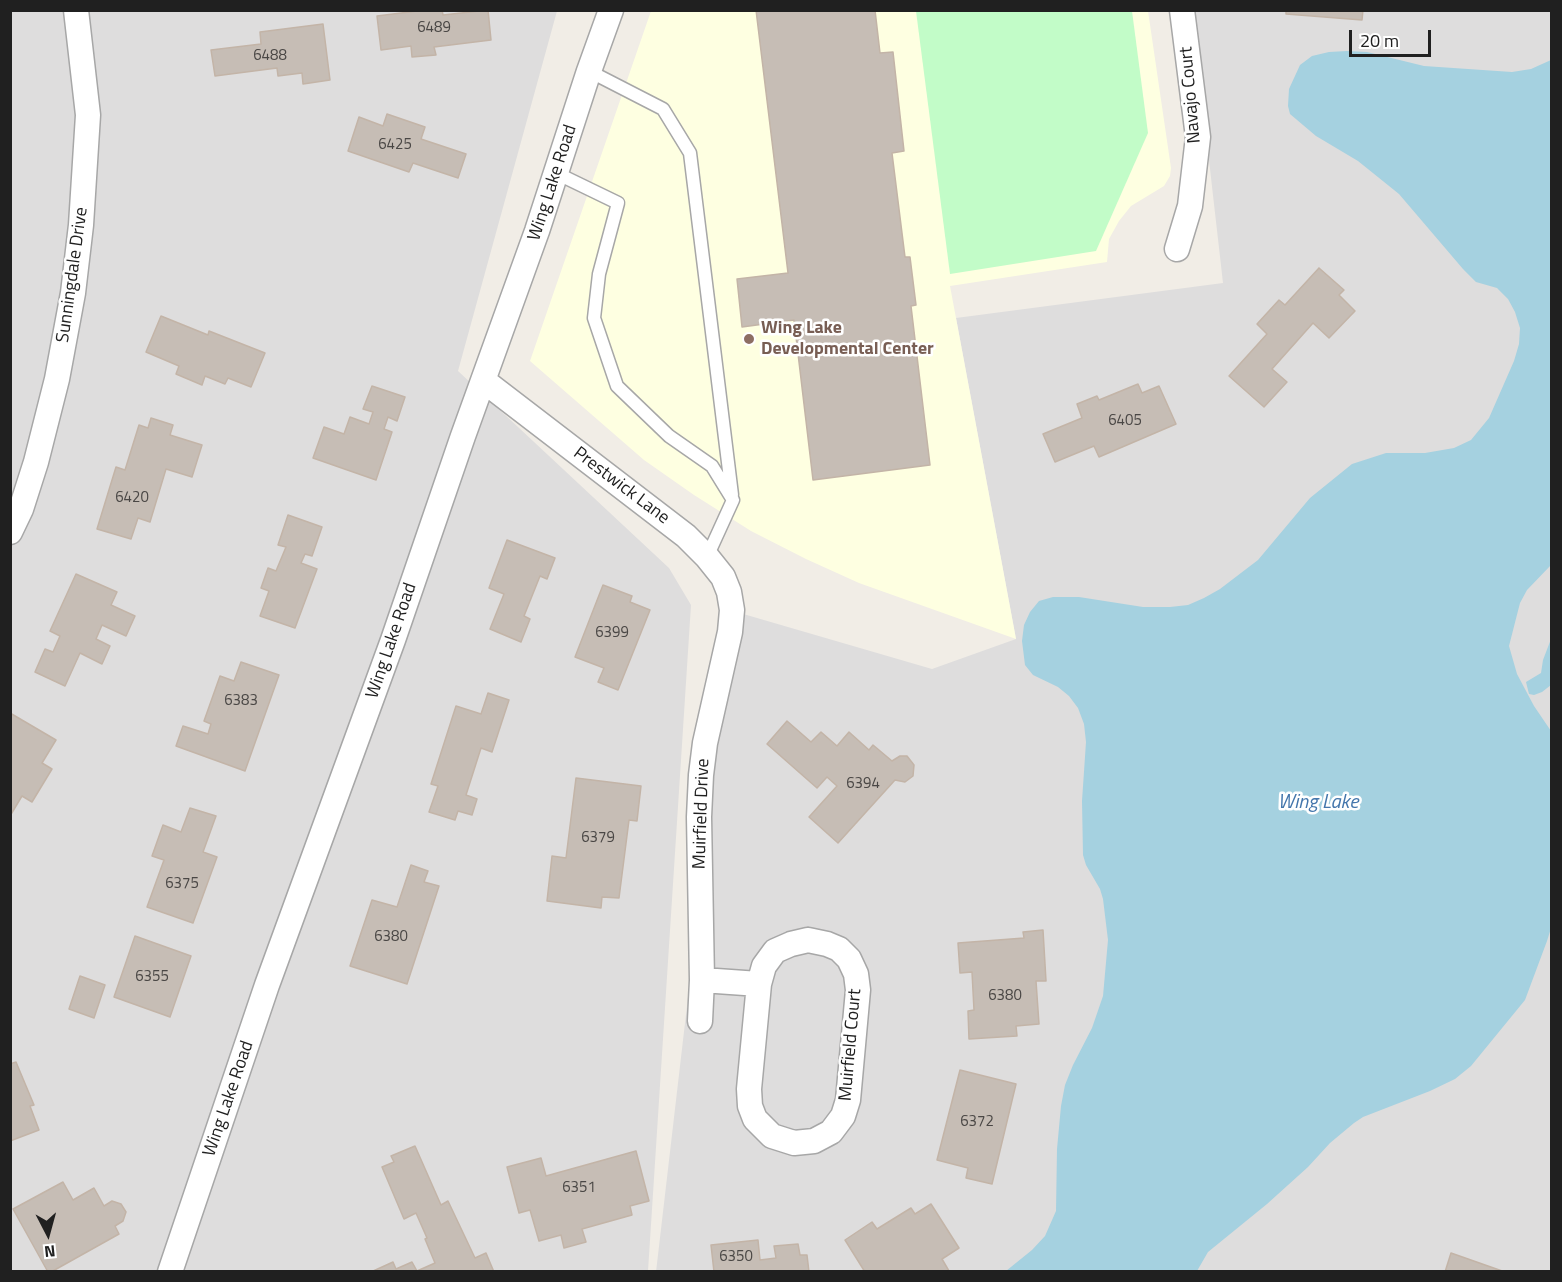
<!DOCTYPE html>
<style>
body{margin:0}
#map{position:relative;width:1562px;height:1282px;overflow:hidden;background:#f1ede6;font-family:"Titillium Web",sans-serif}
canvas{display:block}
.frame{position:absolute;inset:0;border:12px solid #202020;pointer-events:none}
.north{position:absolute;left:18px;top:1204px;width:60px;height:60px;-webkit-text-stroke:4px #fff;paint-order:stroke;rotate:174deg;font-size:16px;font-weight:700;line-height:24px;text-align:center;color:#202020}
.north::after{content:'';display:block;margin:auto;width:21px;height:27px;background:#202020;clip-path:polygon(50% 0,100% 100%,50% 72%,0 100%)}
.scale{position:absolute;left:1349px;top:30px;width:82px;height:27px;box-sizing:border-box;border:3px solid #202020;border-top:0;padding-left:8px;font-size:18px;line-height:21px;white-space:nowrap;color:#202020;-webkit-text-stroke:4px #fff;paint-order:stroke}
</style>
<div id="map">
<canvas width="1562" height="1282"></canvas>
<div class="frame"></div>
<div class="north">N</div>
<div class="scale">20 m</div>
</div>
<script>
const g = document.querySelector('canvas').getContext('2d');
g.lineJoin = 'round';
function fillPath(path, color) { g.fillStyle = color; g.fill(path, 'evenodd'); }
const poly = rows => new Path2D(rows.map(r => 'M' + r).join(''));
function stroke(path, color, width, dash) { g.strokeStyle = color; g.lineWidth = width; g.lineCap = dash ? 'butt' : 'round'; g.setLineDash(dash || []); g.stroke(path); }
function drawText(font, color, halo, rows, align = 'center') {
  g.font = font + ' "Titillium Web",sans-serif'; g.lineWidth = 5; g.setLineDash([]); g.textBaseline = 'middle'; g.strokeStyle = halo; g.fillStyle = color; for (const [text, x, y, turn = 0] of rows) {
    g.save(); g.translate(x, y); g.rotate((+turn || 0) * Math.PI / 180); g.textAlign = isNaN(turn) ? turn : align; if (halo) g.strokeText(text, 0, 0); g.fillText(text, 0, 0); g.restore();
  }
}
const residential = poly([
 [10,11,557,11,458,371,669,568,691,605,648,1271,11,1271],
 [1192,11,1551,11,1551,1271,656,1272,733,611,932,669,1016,639,956,318,1223,283]
]);
const education = poly([
 [651,11,1148,11,1171,168,1170,176,1164,186,1131,206,1119,221,1109,239,1107,262,950,286,1016,639,859,583,806,559,751,531,694,495,644,460,530,361]
]);
const park = poly([
 [916,11,1132,11,1148,133,1096,251,950,274]
]);
const water = poly([
 [1347,51,1367,52,1424,66,1512,72,1531,69,1551,60,1551,565,1527,590,1520,603,1509,646,1517,674,1534,706,1551,731,1552,925,1547,941,1525,1000,1471,1066,1455,1079,1430,1091,1363,1117,1354,1123,1330,1143,1308,1167,1267,1204,1208,1252,1197,1271,1006,1271,1032,1250,1045,1236,1056,1211,1057,1149,1061,1106,1065,1085,1073,1065,1092,1028,1103,996,1108,940,1103,899,1100,889,1086,865,1083,855,1082,801,1086,742,1084,724,1078,708,1069,696,1058,687,1033,675,1025,665,1022,641,1024,625,1030,612,1039,601,1053,597,1079,597,1143,607,1170,607,1188,605,1204,598,1220,589,1258,560,1310,498,1352,464,1386,453,1425,453,1454,448,1471,440,1489,418,1514,361,1519,344,1520,328,1515,312,1508,299,1497,288,1476,282,1463,269,1399,194,1358,161,1316,136,1290,114,1288,106,1289,89,1300,65,1312,56,1329,52],
 [1551,639,1551,685,1542,692,1534,695,1529,694,1526,682,1541,673,1543,660]
]);
const building = poly([
 [425,10,442,10,443,15,488,10,491,40,434,47,436,55,412,57,411,46,381,50,377,16,425,10],
 [756,10,875,10,880,53,893,52,904,151,892,153,905,257,910,257,916,305,911,306,930,465,813,480,794,320,742,327,737,279,788,273,756,10],
 [1286,10,1363,10,1362,20,1286,14,1286,10],
 [323,24,330,80,303,84,302,73,278,76,277,68,215,76,211,50,261,44,260,32,323,24],
 [387,114,425,127,421,139,466,154,458,178,413,163,409,172,348,151,359,117,383,126,387,114],
 [1319,268,1344,290,1339,295,1355,311,1329,338,1313,323,1272,369,1287,382,1264,407,1229,376,1267,334,1257,324,1279,300,1285,305,1319,268],
 [161,316,208,335,209,331,265,353,251,387,228,378,225,384,205,376,202,385,176,374,179,366,146,352,161,316],
 [1138,384,1142,393,1159,386,1176,424,1099,457,1094,446,1055,462,1043,434,1082,418,1077,404,1097,396,1099,400,1138,384],
 [372,386,405,397,397,421,388,417,384,429,392,432,376,480,313,458,324,427,344,434,350,417,369,424,373,412,363,409,372,386],
 [151,418,173,425,170,435,202,445,192,477,166,469,150,522,138,518,131,539,97,529,116,467,125,470,139,425,148,428,151,418],
 [288,515,322,527,312,556,305,554,301,563,317,569,295,628,260,616,269,591,261,588,268,568,276,571,286,547,278,545,288,515],
 [507,540,555,558,547,579,540,576,524,616,530,619,521,642,490,629,504,594,489,588,507,540],
 [76,574,117,592,111,605,135,616,126,636,102,625,96,639,110,646,102,664,80,653,65,686,35,672,45,649,53,652,60,636,50,631,76,574],
 [603,585,632,596,630,602,650,610,618,690,598,682,604,668,575,657,603,585],
 [241,662,279,675,245,771,176,746,183,726,208,734,211,724,204,721,220,676,234,681,241,662],
 [488,693,509,700,492,752,481,748,466,795,477,799,472,815,458,811,455,820,429,812,438,786,431,784,456,706,481,714,488,693],
 [10,713,56,740,42,763,52,769,32,802,22,796,10,816,10,713],
 [787,721,811,742,821,732,837,746,849,732,869,750,873,745,892,761,900,756,907,756,914,765,913,776,905,782,895,780,838,843,809,817,837,786,827,777,817,788,767,744,787,721],
 [576,778,641,786,637,821,629,820,619,898,602,897,601,908,547,901,552,856,566,858,576,778],
 [190,808,216,816,203,852,217,857,193,923,147,907,164,860,152,856,163,825,181,832,190,808],
 [411,865,428,871,424,882,439,886,407,984,350,966,372,900,397,907,411,865],
 [1043,930,1046,981,1036,981,1039,1024,1016,1026,1017,1036,969,1039,968,1011,974,1010,972,972,960,973,958,943,1024,938,1023,932,1043,930],
 [135,936,191,956,170,1017,114,997,135,936],
 [80,976,105,985,94,1018,69,1009,80,976],
 [16,1062,34,1105,30,1106,39,1130,10,1141,10,1064,16,1062],
 [960,1070,1016,1084,992,1184,966,1178,968,1168,937,1160,960,1070],
 [415,1146,441,1205,448,1201,475,1258,486,1253,494,1272,371,1272,393,1262,396,1269,412,1262,417,1271,435,1263,425,1239,427,1238,416,1213,404,1219,382,1167,394,1162,391,1156,415,1146],
 [636,1151,649,1201,630,1206,632,1215,582,1229,586,1242,564,1248,561,1235,539,1241,530,1210,519,1213,507,1167,541,1158,546,1176,636,1151],
 [63,1182,73,1200,94,1188,104,1206,112,1201,121,1204,126,1212,123,1221,115,1226,119,1234,51,1272,48,1272,13,1209,63,1182],
 [931,1204,959,1248,942,1259,949,1271,865,1272,845,1240,872,1222,877,1229,911,1208,915,1214,931,1204],
 [758,1240,760,1260,776,1258,774,1246,798,1244,800,1255,807,1255,809,1272,714,1272,711,1245,758,1240],
 [1451,1253,1505,1272,1445,1272,1451,1253]
]);
const lane = poly([
 [589,71,663,109,690,153,732,495],
 [556,173,618,203,599,274,594,318,617,386,669,436,712,466,733,500,707,557]
]);
const street = poly([
 [1177,249,1190,206,1198,137,1182,10],
 [484,381,686,536,707,557,723,577,729,592,732,610,730,632,705,743,701,775,699,817,702,980,700,1021],
 [10,532,21,509,36,462,57,379,73,293,81,225,88,115,76,10],
 [808,940,827,944,839,949,849,959,856,974,858,990,848,1100,843,1116,831,1132,814,1141,794,1143,772,1136,755,1119,750,1106,749,1089,759,984,764,966,775,951,791,944,808,940],
 [702,980,759,984],
 [170,1272,267,985,393,640,463,436,537,231,589,71,611,10]
]);
const markers = [
 [749,339,6,"#8d6e63"]
];
const numberNames = [
 ["6489",434,28],
 ["6488",270,56],
 ["6425",395,145],
 ["6405",1125,421],
 ["6420",132,498],
 ["6399",612,633],
 ["6383",241,701],
 ["6394",863,784],
 ["6379",598,838],
 ["6375",182,884],
 ["6380",391,937],
 ["6355",152,977],
 ["6380",1005,996],
 ["6372",977,1122],
 ["6351",579,1188],
 ["6350",736,1257]
];
const streetNames = [
 ["Navajo Court",1191,95,-95],
 ["Wing Lake Road",553,183,-72],
 ["Sunningdale Drive",73,275,-82],
 ["Prestwick Lane",621,486,37],
 ["Wing Lake Road",392,641,-71],
 ["Muirfield Drive",702,814,-88],
 ["Muirfield Court",851,1045,-85],
 ["Wing Lake Road",229,1099,-71]
];
const educationNames = [
 ["Wing Lake",761,329],
 ["Developmental Center",761,350]
];
const waterNames = [
 ["Wing Lake",1318,803]
];
fillPath(residential, '#dedddd');
fillPath(education, '#feffe1');
fillPath(park, '#c2fcc8');
fillPath(water, '#a5d1e0');
fillPath(building, '#c6bdb5');
stroke(building, '#c3b4a7', 1.5);
stroke(lane, '#a7a7a7', 15);
stroke(street, '#a7a7a7', 27);
stroke(lane, '#fff', 12);
stroke(street, '#fff', 24);
for (const [x, y, r, color] of markers) { const dot = new Path2D(); dot.arc(x, y, r, 0, 2 * Math.PI); g.fillStyle = color; g.fill(dot); stroke(dot, '#fff', 2); }
drawText('15px', '#4a4745', null, numberNames);
drawText('18px', '#202020', '#fff', streetNames);
drawText('bold 18px', '#785e54', '#fff', educationNames, 'left');
drawText('italic 20px', '#4476ac', '#fff', waterNames);
</script>
